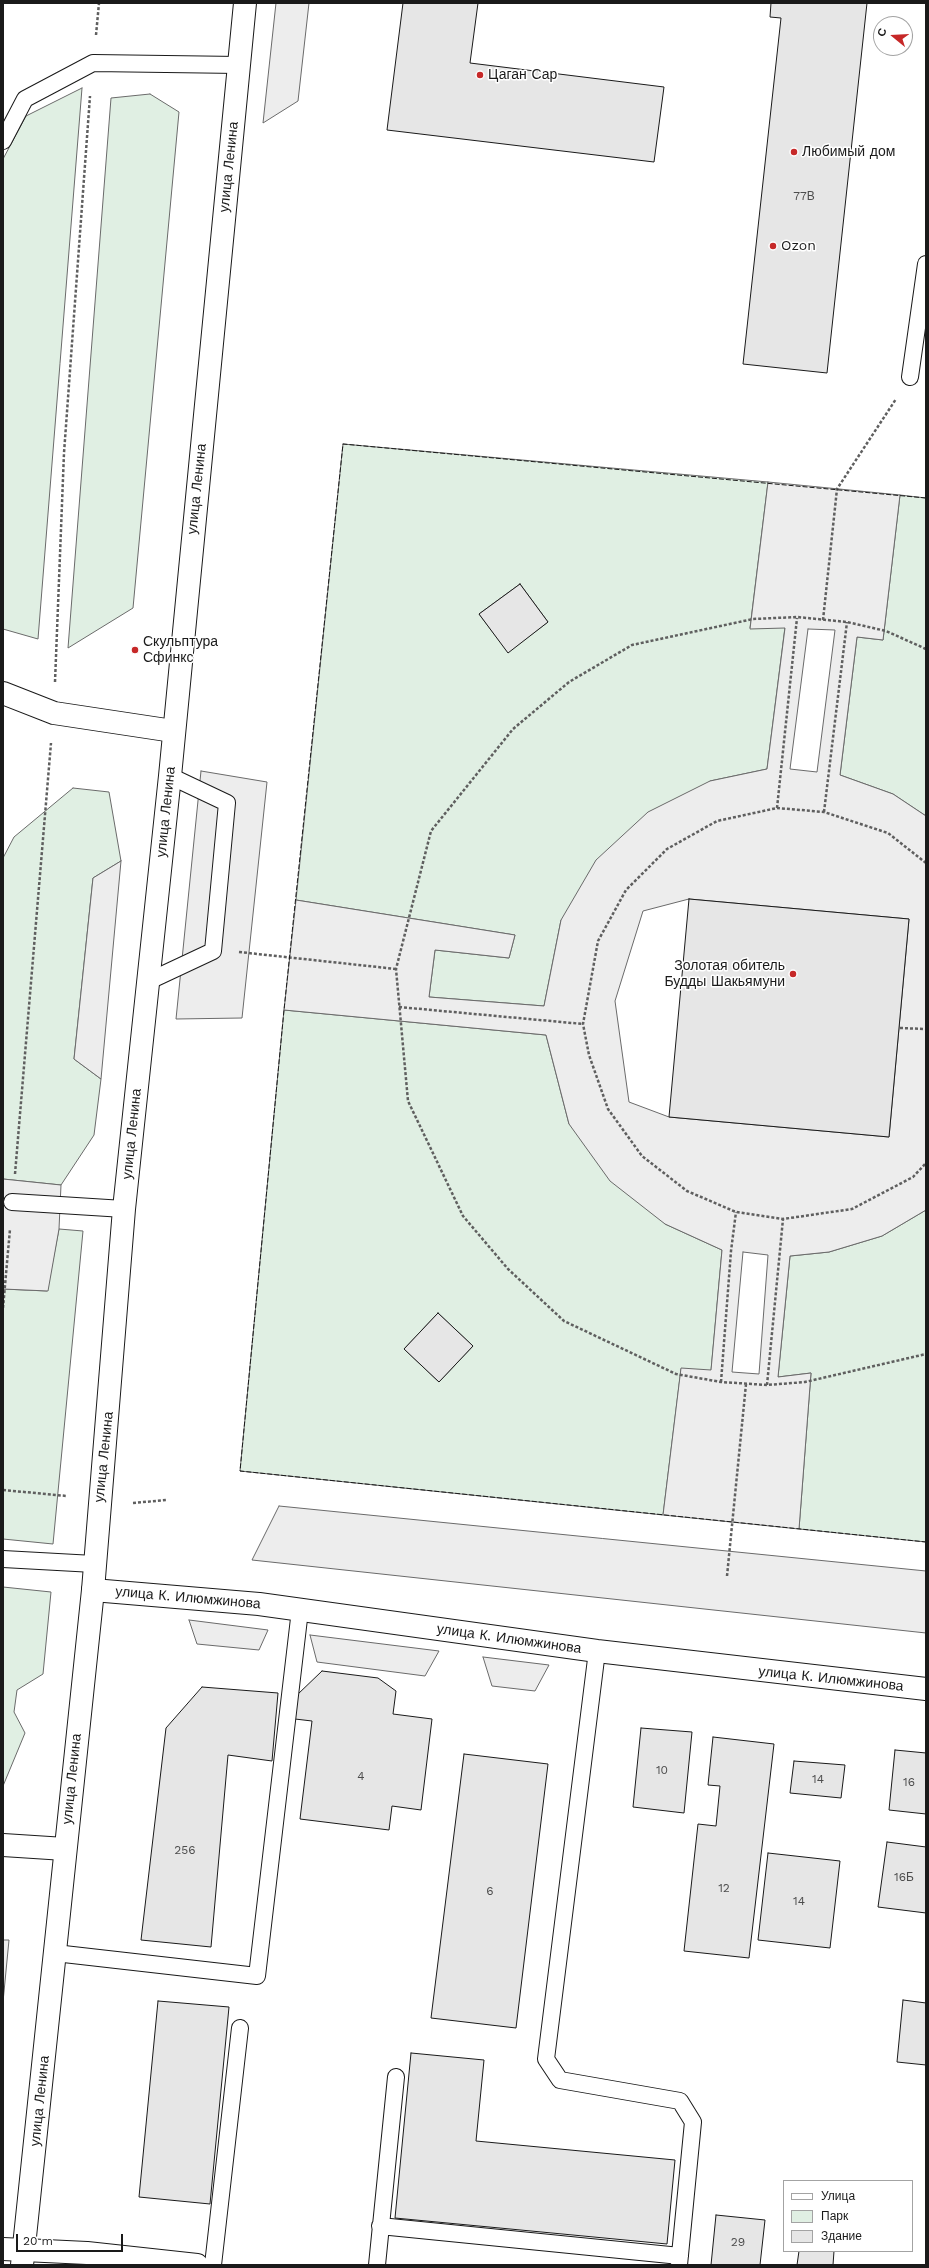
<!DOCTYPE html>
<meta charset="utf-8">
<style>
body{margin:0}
#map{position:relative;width:929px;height:2268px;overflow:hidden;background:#fff;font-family:"Work Sans",sans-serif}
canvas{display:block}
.frame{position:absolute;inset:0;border:4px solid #1a1a1a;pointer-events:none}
.legend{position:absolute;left:783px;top:2180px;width:130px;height:72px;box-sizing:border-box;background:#fff;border:1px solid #a3a3a3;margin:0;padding:5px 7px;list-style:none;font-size:12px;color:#1a1a1a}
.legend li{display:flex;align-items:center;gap:8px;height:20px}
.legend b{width:20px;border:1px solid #a3a3a3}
.north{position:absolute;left:873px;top:16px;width:40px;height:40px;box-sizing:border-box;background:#fff;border:1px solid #a3a3a3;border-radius:50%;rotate:288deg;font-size:11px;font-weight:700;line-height:16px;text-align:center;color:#1a1a1a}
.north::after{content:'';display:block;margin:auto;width:14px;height:18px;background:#c62828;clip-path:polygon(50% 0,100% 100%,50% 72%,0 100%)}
.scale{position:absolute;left:16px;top:2234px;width:107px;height:18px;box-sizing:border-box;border:2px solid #1a1a1a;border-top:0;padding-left:5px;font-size:12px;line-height:14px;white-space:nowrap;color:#1a1a1a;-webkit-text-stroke:3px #fff;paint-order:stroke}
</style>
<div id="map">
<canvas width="929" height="2268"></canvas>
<div class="frame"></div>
<ul class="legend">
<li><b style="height:5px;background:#fff"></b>Улица</li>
<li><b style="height:11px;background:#e0efe3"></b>Парк</li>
<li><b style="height:11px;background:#e6e6e6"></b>Здание</li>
</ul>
<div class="north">С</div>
<div class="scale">20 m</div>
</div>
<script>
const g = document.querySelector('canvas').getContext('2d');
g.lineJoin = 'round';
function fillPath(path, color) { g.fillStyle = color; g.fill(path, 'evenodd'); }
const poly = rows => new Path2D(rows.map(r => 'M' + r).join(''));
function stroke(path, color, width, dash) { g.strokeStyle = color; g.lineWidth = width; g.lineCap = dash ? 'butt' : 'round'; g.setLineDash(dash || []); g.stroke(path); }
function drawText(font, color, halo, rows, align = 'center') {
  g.font = font + ' "Work Sans",sans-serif'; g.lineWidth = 3; g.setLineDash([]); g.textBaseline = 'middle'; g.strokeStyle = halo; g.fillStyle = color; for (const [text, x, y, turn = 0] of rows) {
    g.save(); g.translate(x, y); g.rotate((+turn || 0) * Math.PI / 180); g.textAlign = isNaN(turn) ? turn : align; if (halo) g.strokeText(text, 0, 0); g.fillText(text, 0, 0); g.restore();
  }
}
const green = poly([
 [82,88,38,639,3,629,3,159,26,116,82,88],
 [150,94,179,112,133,608,68,648,111,98,150,94],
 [343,444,768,482,750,628,785,627,767,769,710,781,561,920,544,1006,429,997,435,950,509,958,515,935,296,900,343,444],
 [520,584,548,622,508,652,479,614,520,584],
 [900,495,926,498,926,816,893,794,840,775,857,637,883,640,900,495],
 [73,788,109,792,121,861,93,878,74,1059,101,1079,94,1135,61,1185,3,1179,3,858,14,837,73,788],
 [284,1010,546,1035,569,1124,665,1224,722,1250,711,1371,681,1369,663,1515,240,1471,284,1010],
 [438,1313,473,1346,439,1382,404,1349,438,1313],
 [926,1210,926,1542,799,1529,811,1373,778,1377,790,1256,829,1252,882,1236,926,1210],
 [59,1229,83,1231,53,1544,3,1539,3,1289,47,1291,59,1229],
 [3,1587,51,1592,43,1674,17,1690,14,1712,25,1733,3,1786,3,1587]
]);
const parking = poly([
 [276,3,309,3,298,101,263,123,276,3],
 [768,482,900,495,883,640,857,637,840,775,893,794,926,816,926,1210,882,1236,829,1252,790,1256,778,1377,811,1373,799,1529,663,1515,681,1368,711,1370,722,1250,665,1224,610,1181,569,1124,546,1035,284,1010,296,900,515,935,509,958,435,950,429,997,544,1006,561,920,596,860,648,812,710,781,767,769,785,628,750,629,768,482],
 [808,629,835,630,817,772,790,769,808,629],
 [689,899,909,919,889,1137,669,1117,629,1102,615,1001,643,911,689,899],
 [743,1252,768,1255,759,1374,732,1372,743,1252],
 [201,771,267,782,242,1018,176,1019,201,771],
 [121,861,101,1079,74,1059,93,878,121,861],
 [3,1179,61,1185,59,1229,48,1291,3,1289,3,1179],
 [279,1506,926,1571,926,1633,252,1560,279,1506],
 [189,1620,268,1630,259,1650,197,1644,189,1620],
 [310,1635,439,1651,425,1676,317,1662,310,1635],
 [483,1657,549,1665,535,1691,492,1686,483,1657],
 [3,1940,9,1940,3,2002,3,1940]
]);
const building = poly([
 [403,3,478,3,470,63,664,87,654,162,387,130,403,3],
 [771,3,867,3,827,373,743,364,781,18,770,17,771,3],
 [520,584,548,622,508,653,479,614,520,584],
 [689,899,909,919,889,1137,669,1117,689,899],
 [438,1313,473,1346,439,1382,404,1349,438,1313],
 [322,1671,378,1678,396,1691,393,1714,432,1719,421,1810,392,1806,389,1830,300,1819,312,1721,295,1719,297,1695,322,1671],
 [202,1687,278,1693,272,1761,228,1755,211,1947,141,1940,166,1728,202,1687],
 [641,1728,692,1732,684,1813,633,1807,641,1728],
 [713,1737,774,1744,749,1958,684,1951,698,1824,716,1826,720,1786,708,1785,713,1737],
 [895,1750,926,1753,926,1814,889,1810,895,1750],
 [464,1754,548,1764,516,2028,431,2018,464,1754],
 [794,1761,845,1765,841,1798,790,1793,794,1761],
 [887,1842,926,1847,926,1913,878,1907,887,1842],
 [768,1853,840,1861,830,1948,758,1940,768,1853],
 [903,2000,926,2003,926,2065,897,2062,903,2000],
 [158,2001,229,2007,210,2204,139,2197,158,2001],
 [411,2053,484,2060,476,2141,675,2160,667,2244,395,2218,411,2053],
 [716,2215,765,2220,760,2265,711,2265,716,2215],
 [799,2251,834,2251,833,2265,797,2265,799,2251]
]);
const path = poly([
 [96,35,99,3],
 [823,620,837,489,896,399],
 [926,649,886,631,847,622,797,617,753,619,632,645,569,682,513,729,431,831,396,969,408,1101,463,1216,508,1269,564,1321,676,1374,721,1382,767,1385,805,1382,926,1354],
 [55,682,64,453,90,96],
 [777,808,797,618],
 [824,812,847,622],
 [926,863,888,833,824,812,777,808,717,821,667,849,626,890,598,941,583,1024,589,1055,608,1109,642,1156,687,1191,736,1212,783,1219,852,1209,913,1177,926,1163],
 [239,952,396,969],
 [399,1007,583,1024],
 [900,1028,926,1029],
 [15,1174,51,743],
 [3,1308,10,1229],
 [721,1382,731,1251,736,1212],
 [767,1385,783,1219],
 [3,1490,67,1496],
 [133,1503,166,1500],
 [727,1576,746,1384]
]);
const service = poly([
 [3,141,25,99,93,63,239,65],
 [910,377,926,264],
 [149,981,213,951,227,803,170,776],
 [12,1202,124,1209],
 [3,1559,94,1564],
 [597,1651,546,2059,560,2080,680,2101,693,2122,679,2265],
 [55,1953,257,1976,300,1610],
 [380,2226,680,2256],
 [213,2265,240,2028],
 [377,2265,396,2077]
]);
const minor = poly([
 [3,693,54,713,173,731]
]);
const secondary = poly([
 [93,1590,259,1604,597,1651,926,1689],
 [3,1845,65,1849],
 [3,2249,87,2253,197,2265]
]);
const primary = poly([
 [22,2265,93,1590,124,1209,170,776,245,3]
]);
const fence = poly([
 [926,498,343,444,284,1010,240,1471,926,1542]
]);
const markers = [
 [480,75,4,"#c62828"],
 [794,152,4,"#c62828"],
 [773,246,4,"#c62828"],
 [135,650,4,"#c62828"],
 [793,974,4,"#c62828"]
];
const numberNames = [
 ["77В",804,196],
 ["10",662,1770],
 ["4",361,1776],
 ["14",818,1779],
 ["16",909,1782],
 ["256",185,1850],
 ["16Б",904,1877],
 ["12",724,1888],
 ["6",490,1891],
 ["14",799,1901],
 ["29",738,2242]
];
const poiNames = [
 ["Цаган Сар",488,75],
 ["Любимый дом",802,152],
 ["Ozon",781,246],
 ["Скульптура",143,642],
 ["Сфинкс",143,658],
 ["Золотая обитель",785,966,"right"],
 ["Будды Шакьямуни",785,982,"right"]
];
const streetNames = [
 ["улица Ленина",229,167,-84],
 ["улица Ленина",197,489,-84],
 ["улица Ленина",166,812,-84],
 ["улица Ленина",132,1134,-84],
 ["улица Ленина",104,1457,-84],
 ["улица К. Илюмжинова",188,1598,5],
 ["улица К. Илюмжинова",509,1639,8],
 ["улица К. Илюмжинова",831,1679,6],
 ["улица Ленина",72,1779,-84],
 ["улица Ленина",40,2101,-84]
];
fillPath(green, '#e0efe3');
stroke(green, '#6a6a6a', 1);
fillPath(parking, '#ededed');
stroke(parking, '#6a6a6a', 1);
fillPath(building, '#e6e6e6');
stroke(building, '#1a1a1a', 1);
stroke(service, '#1a1a1a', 18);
stroke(minor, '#1a1a1a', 24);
stroke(secondary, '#1a1a1a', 24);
stroke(primary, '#1a1a1a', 24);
stroke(path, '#5f5f5f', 2.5, [3, 2]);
stroke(service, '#fff', 16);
stroke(minor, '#fff', 22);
stroke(secondary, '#fff', 22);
stroke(primary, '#fff', 22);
stroke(fence, '#1a1a1a', 1, [5, 2]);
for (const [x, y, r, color] of markers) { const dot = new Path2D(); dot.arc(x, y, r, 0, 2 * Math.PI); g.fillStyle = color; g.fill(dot); stroke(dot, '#fff', 1.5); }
drawText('12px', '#4d4d4d', null, numberNames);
drawText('14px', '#1a1a1a', '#fff', poiNames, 'left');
drawText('14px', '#1a1a1a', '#fff', streetNames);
</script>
